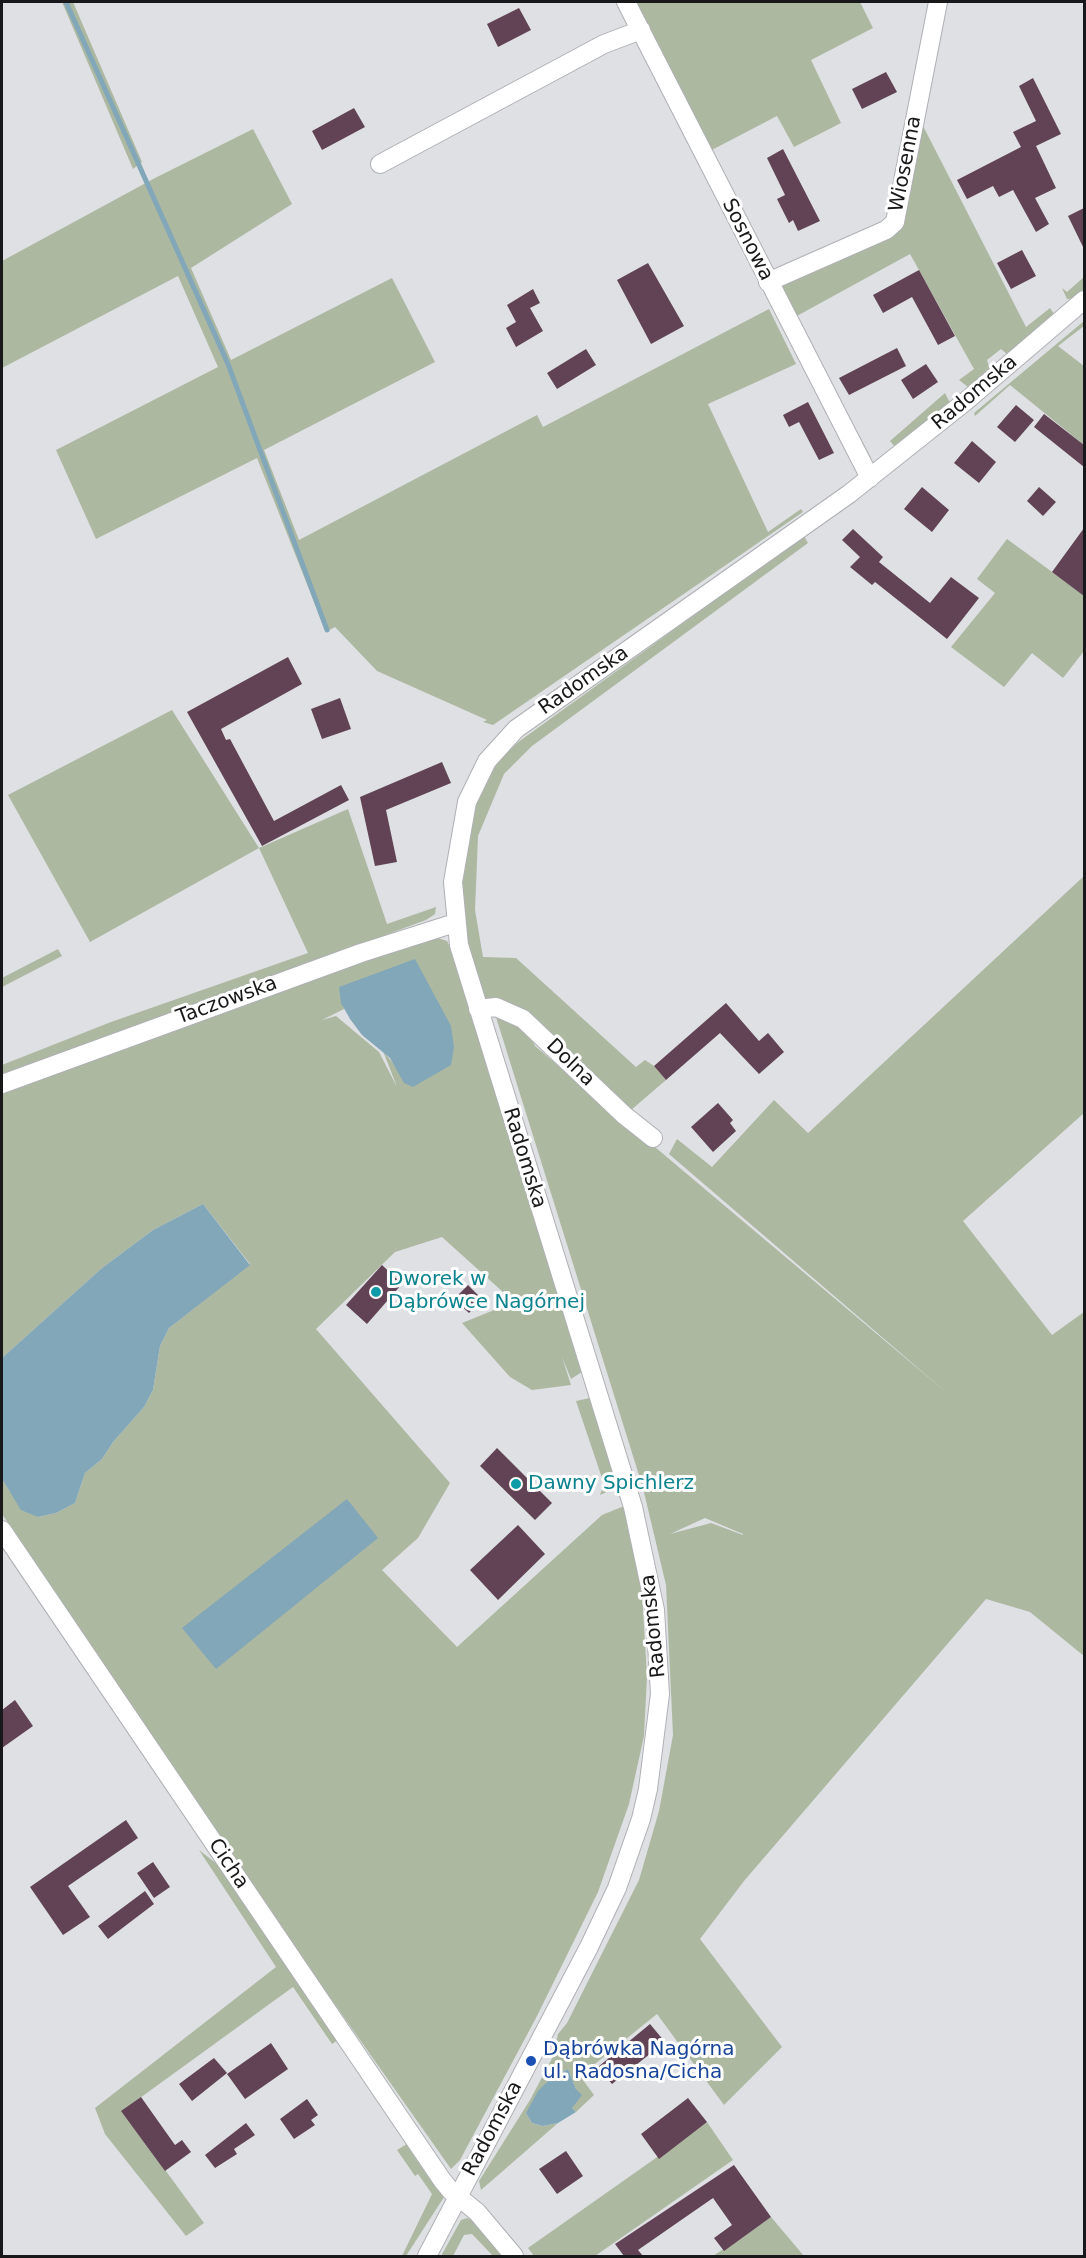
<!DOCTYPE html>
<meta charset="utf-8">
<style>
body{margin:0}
#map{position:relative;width:1086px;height:2258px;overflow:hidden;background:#dee0e4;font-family:"DejaVu Sans",sans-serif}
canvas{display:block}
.frame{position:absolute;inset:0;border:3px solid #18181a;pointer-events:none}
</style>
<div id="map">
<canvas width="1086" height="2258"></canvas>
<div class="frame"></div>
</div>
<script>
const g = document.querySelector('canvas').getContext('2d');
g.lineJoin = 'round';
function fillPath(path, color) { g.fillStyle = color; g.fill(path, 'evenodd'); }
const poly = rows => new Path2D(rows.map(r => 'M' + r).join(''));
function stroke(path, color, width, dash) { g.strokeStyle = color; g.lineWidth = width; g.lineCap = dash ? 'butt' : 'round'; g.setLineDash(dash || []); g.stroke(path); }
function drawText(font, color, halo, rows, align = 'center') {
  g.font = font + ' "DejaVu Sans",sans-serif'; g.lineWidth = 6; g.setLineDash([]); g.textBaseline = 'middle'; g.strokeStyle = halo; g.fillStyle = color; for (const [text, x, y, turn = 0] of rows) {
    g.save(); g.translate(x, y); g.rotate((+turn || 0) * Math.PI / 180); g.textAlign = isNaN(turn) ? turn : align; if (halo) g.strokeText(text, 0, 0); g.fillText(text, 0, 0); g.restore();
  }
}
const green = poly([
 [62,2,73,2,142,162,133,169],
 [636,2,860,2,873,28,811,60,841,123,794,147,777,116,708,152],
 [921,122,1026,327,1050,308,1054,314,1007,354,1001,349,987,360,990,369,968,387,959,380,974,369,910,254,795,317,854,430,859,435,871,458,867,461,777,292,782,290,780,285,899,230],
 [253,129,292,204,191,268,231,360,392,278,435,362,264,450,299,540,537,415,543,427,769,309,796,364,708,404,768,532,801,509,803,512,493,725,483,722,487,720,377,671,335,627,326,632,257,458,96,539,56,450,218,367,178,276,2,368,2,261,155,178],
 [1084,277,1084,290,1075,298,1067,299,1062,288,1067,292],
 [1084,321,1084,326,1058,346,1084,366,1084,445,1010,385,975,416,974,413],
 [945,393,950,403,896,448,890,441],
 [804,536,808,543,532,746,504,774,478,836,475,910,483,957,516,958,636,1067,645,1060,654,1066,666,1080,631,1110,534,1016,482,997,470,954,463,919,463,868,475,807,485,781,505,753,521,740],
 [1007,539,1081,593,1084,590,1084,651,1063,678,1032,653,1004,687,951,647,995,593,977,579],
 [172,710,259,848,348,809,387,924,436,907,435,914,426,920,2,1076,2,1065,111,1022,308,953,259,848,90,942,8,795],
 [1084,876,1084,1113,963,1221,1052,1335,1084,1312,1084,1656,1030,1612,986,1599,744,1881,700,1939,782,2047,724,2105,657,2014,580,2076,594,2095,576,2112,572,2108,576,2089,568,2069,550,2078,526,2113,532,2123,543,2126,558,2123,481,2190,479,2181,530,2100,557,2049,555,2047,558,2034,567,2023,639,1880,659,1811,673,1735,666,1585,643,1488,496,1017,513,1023,531,1038,535,1046,947,1393,669,1154,677,1139,712,1167,774,1100,808,1133],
 [705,1518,743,1534,743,1535,711,1523,670,1534],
 [438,938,447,941,452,951,582,1372,571,1379,562,1357,571,1385,532,1390,510,1377,462,1323,514,1302,442,1237,395,1252,316,1329,450,1483,418,1538,382,1570,457,1647,602,1515,624,1506,642,1592,647,1676,644,1736,629,1804,598,1892,536,2018,460,2160,451,2169,255,1891,2,1514,2,1479,10,1492,38,1517,56,1513,75,1503,85,1473,102,1459,113,1442,144,1407,153,1390,160,1346,169,1328,250,1264,203,1204,153,1230,102,1268,2,1358,2,1094,412,941],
 [340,987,413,1087,383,1051,397,1087,379,1052,336,1016,322,1020,344,1009],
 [58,949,62,956,2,987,2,978],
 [590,1398,618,1487,600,1495,604,1484,576,1401],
 [199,1850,217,1864,338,2040,332,2044,293,1987,122,2111,204,2223,186,2236,105,2134,95,2108,276,1967],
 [707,2122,733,2160,595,2256,534,2256,528,2248],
 [407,2144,446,2194,406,2256,402,2256,432,2194,418,2174,415,2176,397,2150],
 [771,2217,804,2256,713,2256],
 [467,2218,474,2221,505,2256,493,2256,472,2234,464,2235,453,2256,441,2256,461,2220]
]);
const water = poly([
 [415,959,451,1026,454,1047,451,1065,413,1087,404,1083,390,1058,362,1035,350,1019,341,1003,339,987],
 [203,1204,250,1265,169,1328,160,1346,153,1390,144,1407,113,1442,102,1459,85,1473,75,1503,56,1513,38,1517,21,1510,2,1479,2,1358,102,1268,153,1230],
 [347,1499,378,1538,216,1669,182,1628],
 [568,2069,576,2089,582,2095,572,2108,576,2112,558,2123,543,2126,532,2123,526,2113,538,2091,551,2078]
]);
const stream = poly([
 [66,2,228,364,327,630]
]);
const building = poly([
 [519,8,531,30,498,47,487,24],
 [886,72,897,92,862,109,852,89],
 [1033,78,1061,134,1036,146,1056,188,1035,198,1049,224,1036,232,1013,190,999,197,993,186,967,199,957,180,1021,147,1013,132,1036,121,1019,86],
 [354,108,365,127,322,150,312,131],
 [783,149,820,221,798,231,793,220,789,223,777,199,785,195,767,158],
 [1084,208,1084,249,1068,216],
 [1022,250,1036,276,1011,289,997,263],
 [648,263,684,326,651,344,617,280],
 [919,270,955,336,938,345,912,297,883,313,873,295],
 [533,289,540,303,530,308,543,331,516,347,506,328,516,322,507,305],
 [897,348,906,366,849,395,839,378],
 [586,349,596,365,557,389,547,373],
 [926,364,938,382,913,399,901,380],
 [808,402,834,453,819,460,799,422,789,427,783,415],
 [1016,405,1034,420,1015,442,997,427],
 [1044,414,1084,445,1084,467,1034,427],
 [972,441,996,462,979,483,954,463],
 [922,487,949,510,932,532,904,509],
 [1039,487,1056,502,1043,516,1027,501],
 [1084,528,1084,596,1052,572],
 [853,529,883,557,879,562,930,603,951,577,979,598,947,639,875,582,872,585,850,567,860,557,842,540],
 [288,657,302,684,221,729,226,740,230,739,274,821,341,785,349,800,262,846,187,712],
 [340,698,351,729,322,739,311,709],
 [442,762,451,783,386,810,397,862,375,866,360,797],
 [726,1003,759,1041,768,1033,784,1052,759,1074,720,1033,666,1080,654,1066],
 [718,1103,733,1120,730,1123,736,1131,713,1152,691,1127],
 [382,1265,402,1284,367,1324,346,1305],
 [468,1285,482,1299,469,1313,454,1299],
 [497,1448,552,1503,535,1520,480,1466],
 [518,1525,545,1554,498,1600,470,1570],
 [15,1700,33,1726,2,1748,2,1710],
 [126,1820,138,1838,68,1886,90,1917,63,1935,30,1887],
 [153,1862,170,1887,154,1898,137,1873],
 [145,1891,154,1904,108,1939,98,1926],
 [650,2024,665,2042,612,2084,598,2067],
 [271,2043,288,2069,245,2099,227,2074],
 [214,2058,227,2073,192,2101,179,2084],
 [141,2097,175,2145,182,2140,191,2152,165,2171,121,2111],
 [688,2098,707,2122,659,2159,641,2134],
 [307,2099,318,2115,311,2120,315,2125,294,2139,280,2119],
 [246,2123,255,2135,234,2149,237,2154,215,2168,205,2155],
 [566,2151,583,2176,557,2194,539,2169],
 [734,2165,771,2217,724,2251,714,2238,732,2225,713,2198,638,2250,643,2256,624,2256,615,2244]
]);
const minor = poly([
 [626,2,870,478],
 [380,164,604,44,641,30],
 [768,282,886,230,895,222,938,2],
 [478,1009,496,1007,523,1019,624,1115,653,1138],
 [2,1084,361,953,455,923],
 [2,1530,442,2180,451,2191,477,2212,514,2256],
 [427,2256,589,1947,617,1888,641,1819,648,1789,660,1694,655,1610,633,1507,459,945,453,882,467,802,487,761,516,729,849,494,966,401,1084,300]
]);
const markers = [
 [376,1292,6,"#0f9aa8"],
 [516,1484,6,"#0f9aa8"],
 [531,2061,6,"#1a4fb4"]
];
const streetNames = [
 ["Wiosenna",906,164,-79],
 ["Sosnowa",747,240,63],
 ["Radomska",975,393,-40],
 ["Radomska",584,681,-35],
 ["Taczowska",227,1001,-20],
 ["Dolna",570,1063,44],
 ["Radomska",524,1158,73],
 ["Radomska",654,1626,-96],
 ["Cicha",228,1864,56],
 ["Radomska",493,2129,-62]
];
const cultureNames = [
 ["Dworek w",388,1280],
 ["Dąbrówce Nagórnej",388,1303],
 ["Dawny Spichlerz",528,1484]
];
const transitNames = [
 ["Dąbrówka Nagórna",543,2050],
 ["ul. Radosna/Cicha",543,2073]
];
fillPath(green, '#adb8a1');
fillPath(water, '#81a7b9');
stroke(stream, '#81a7b9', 5);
fillPath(building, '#614355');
stroke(minor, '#afb0b4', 20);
stroke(minor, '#fff', 18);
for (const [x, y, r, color] of markers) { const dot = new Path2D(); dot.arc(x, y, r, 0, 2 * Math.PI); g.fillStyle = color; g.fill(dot); stroke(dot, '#fff', 2); }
drawText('20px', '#18181a', '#fff', streetNames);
drawText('20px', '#0d838f', '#fff', cultureNames, 'left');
drawText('20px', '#164399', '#fff', transitNames, 'left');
</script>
